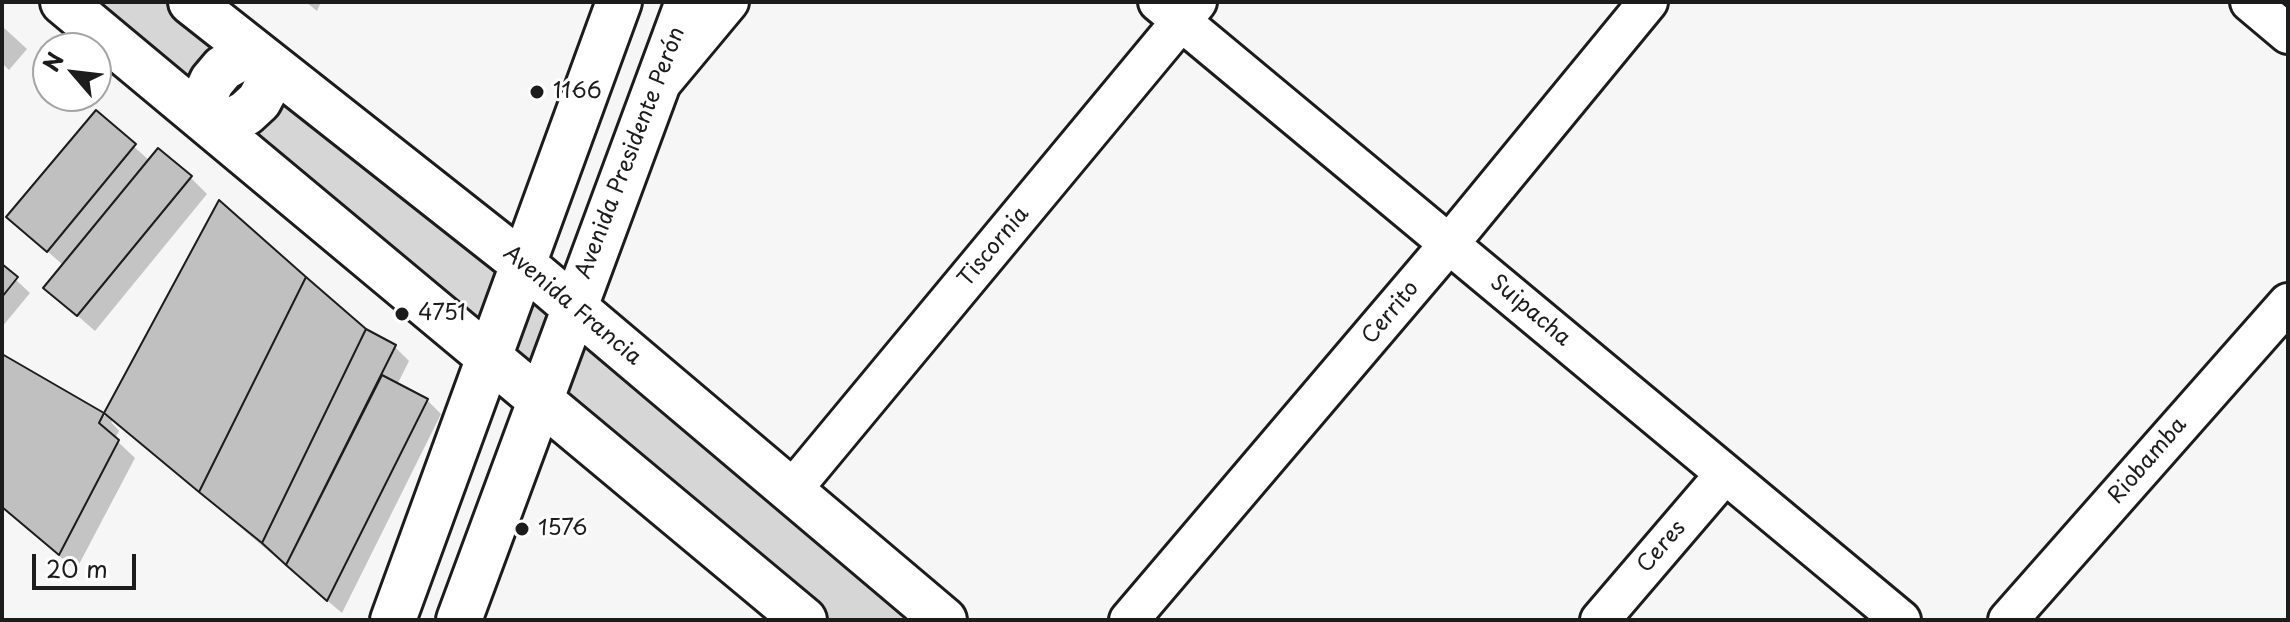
<!DOCTYPE html>
<meta charset="utf-8">
<style>
body{margin:0}
#map{position:relative;width:2290px;height:622px;overflow:hidden;background:#f6f6f6;font-family:"Playpen Sans",sans-serif}
canvas{display:block}
.frame{position:absolute;inset:0;border:4px solid #1c1c1c;pointer-events:none}
.north{position:absolute;left:32px;top:32px;width:80px;height:80px;box-sizing:border-box;background:#fff;border:2px solid #a4a4a4;border-radius:50%;rotate:298deg;font-size:22px;font-weight:700;line-height:32px;text-align:center;color:#1c1c1c}
.north::after{content:'';display:block;margin:auto;width:28px;height:36px;background:#1c1c1c;clip-path:polygon(50% 0,100% 100%,50% 72%,0 100%)}
.scale{position:absolute;left:32px;top:554px;width:104px;height:36px;box-sizing:border-box;border:4px solid #1c1c1c;border-top:0;padding-left:10px;font-size:24px;line-height:28px;white-space:nowrap;color:#1c1c1c;-webkit-text-stroke:6px #fff;paint-order:stroke}
</style>
<div id="map">
<canvas width="2290" height="622"></canvas>
<div class="frame"></div>
<div class="north">N</div>
<div class="scale">20 m</div>
</div>
<script>
const g = document.querySelector('canvas').getContext('2d');
g.lineJoin = 'round';
function fillPath(path, color) { g.fillStyle = color; g.fill(path, 'evenodd'); }
const poly = rows => new Path2D(rows.map(r => 'M' + r).join(''));
function stroke(path, color, width, dash) { g.strokeStyle = color; g.lineWidth = width; g.lineCap = dash ? 'butt' : 'round'; g.setLineDash(dash || []); g.stroke(path); }
function drawText(font, color, halo, rows, align = 'center') {
  g.font = font + ' "Playpen Sans",sans-serif'; g.lineWidth = 6; g.setLineDash([]); g.textBaseline = 'middle'; g.strokeStyle = halo; g.fillStyle = color; for (const [text, x, y, turn = 0] of rows) {
    g.save(); g.translate(x, y); g.rotate((+turn || 0) * Math.PI / 180); g.textAlign = isNaN(turn) ? turn : align; if (halo) g.strokeText(text, 0, 0); g.fillText(text, 0, 0); g.restore();
  }
}
const green = poly([
 [63,2,191,2,944,620,804,620]
]);
const shadow = poly([
 [306,2,321,2,317,11],
 [2,26,27,49,9,70,2,63],
 [96,113,150,161,190,177,207,194,95,331,46,288,64,266,9,217],
 [220,203,364,331,395,347,409,361,397,385,427,400,441,414,342,613,113,420,111,422,119,431,115,439,135,458,76,570,2,508,2,357,105,416],
 [2,267,30,293,2,327]
]);
const building = poly([
 [96,110,136,144,47,252,6,217,96,110],
 [158,148,192,176,77,316,43,288,158,148],
 [219,200,306,277,199,492,104,413,219,200],
 [2,264,18,277,2,297,2,264],
 [306,277,366,329,262,543,199,492,306,277],
 [366,329,396,345,286,565,262,543,366,329],
 [2,354,104,413,99,423,119,440,59,555,2,507,2,354],
 [382,375,428,399,327,601,286,565,382,375]
]);
const street = poly([
 [1158,2,1901,620],
 [2250,2,2288,34],
 [664,80,729,2],
 [791,491,1197,2],
 [1129,620,1449,244,1648,2],
 [1600,620,1725,474],
 [2008,620,2288,303]
]);
const secondary = poly([
 [63,2,804,620],
 [191,2,523,264,944,620],
 [201,115,204,98,212,81,223,68,239,59,256,54],
 [211,124,229,122,246,113,259,101,268,84,271,66],
 [393,620,619,2],
 [459,620,688,2]
]);
const markers = [
 [537,92,8,"#1c1c1c"],
 [402,314,8,"#1c1c1c"],
 [522,529,8,"#1c1c1c"]
];
const poiNames = [
 ["1166",553,92],
 ["4751",418,314],
 ["1576",538,529]
];
const streetNames = [
 ["Avenida Presidente Perón",631,153,-69],
 ["Tiscornia",994,247,-50],
 ["Avenida Francia",572,306,40],
 ["Suipacha",1530,311,40],
 ["Cerrito",1391,313,-50],
 ["Riobamba",2148,461,-49],
 ["Ceres",1662,547,-49]
];
fillPath(green, '#d6d6d6');
fillPath(shadow, '#0003');
fillPath(building, '#c0c0c0');
stroke(building, '#1c1c1c', 2);
stroke(street, '#1c1c1c', 44);
stroke(secondary, '#1c1c1c', 50);
stroke(street, '#fff', 38);
stroke(secondary, '#fff', 44);
for (const [x, y, r, color] of markers) { const dot = new Path2D(); dot.arc(x, y, r, 0, 2 * Math.PI); g.fillStyle = color; g.fill(dot); stroke(dot, '#fff', 3); }
drawText('22px', '#1c1c1c', '#fff', poiNames, 'left');
drawText('22px', '#1c1c1c', '#fff', streetNames);
</script>
